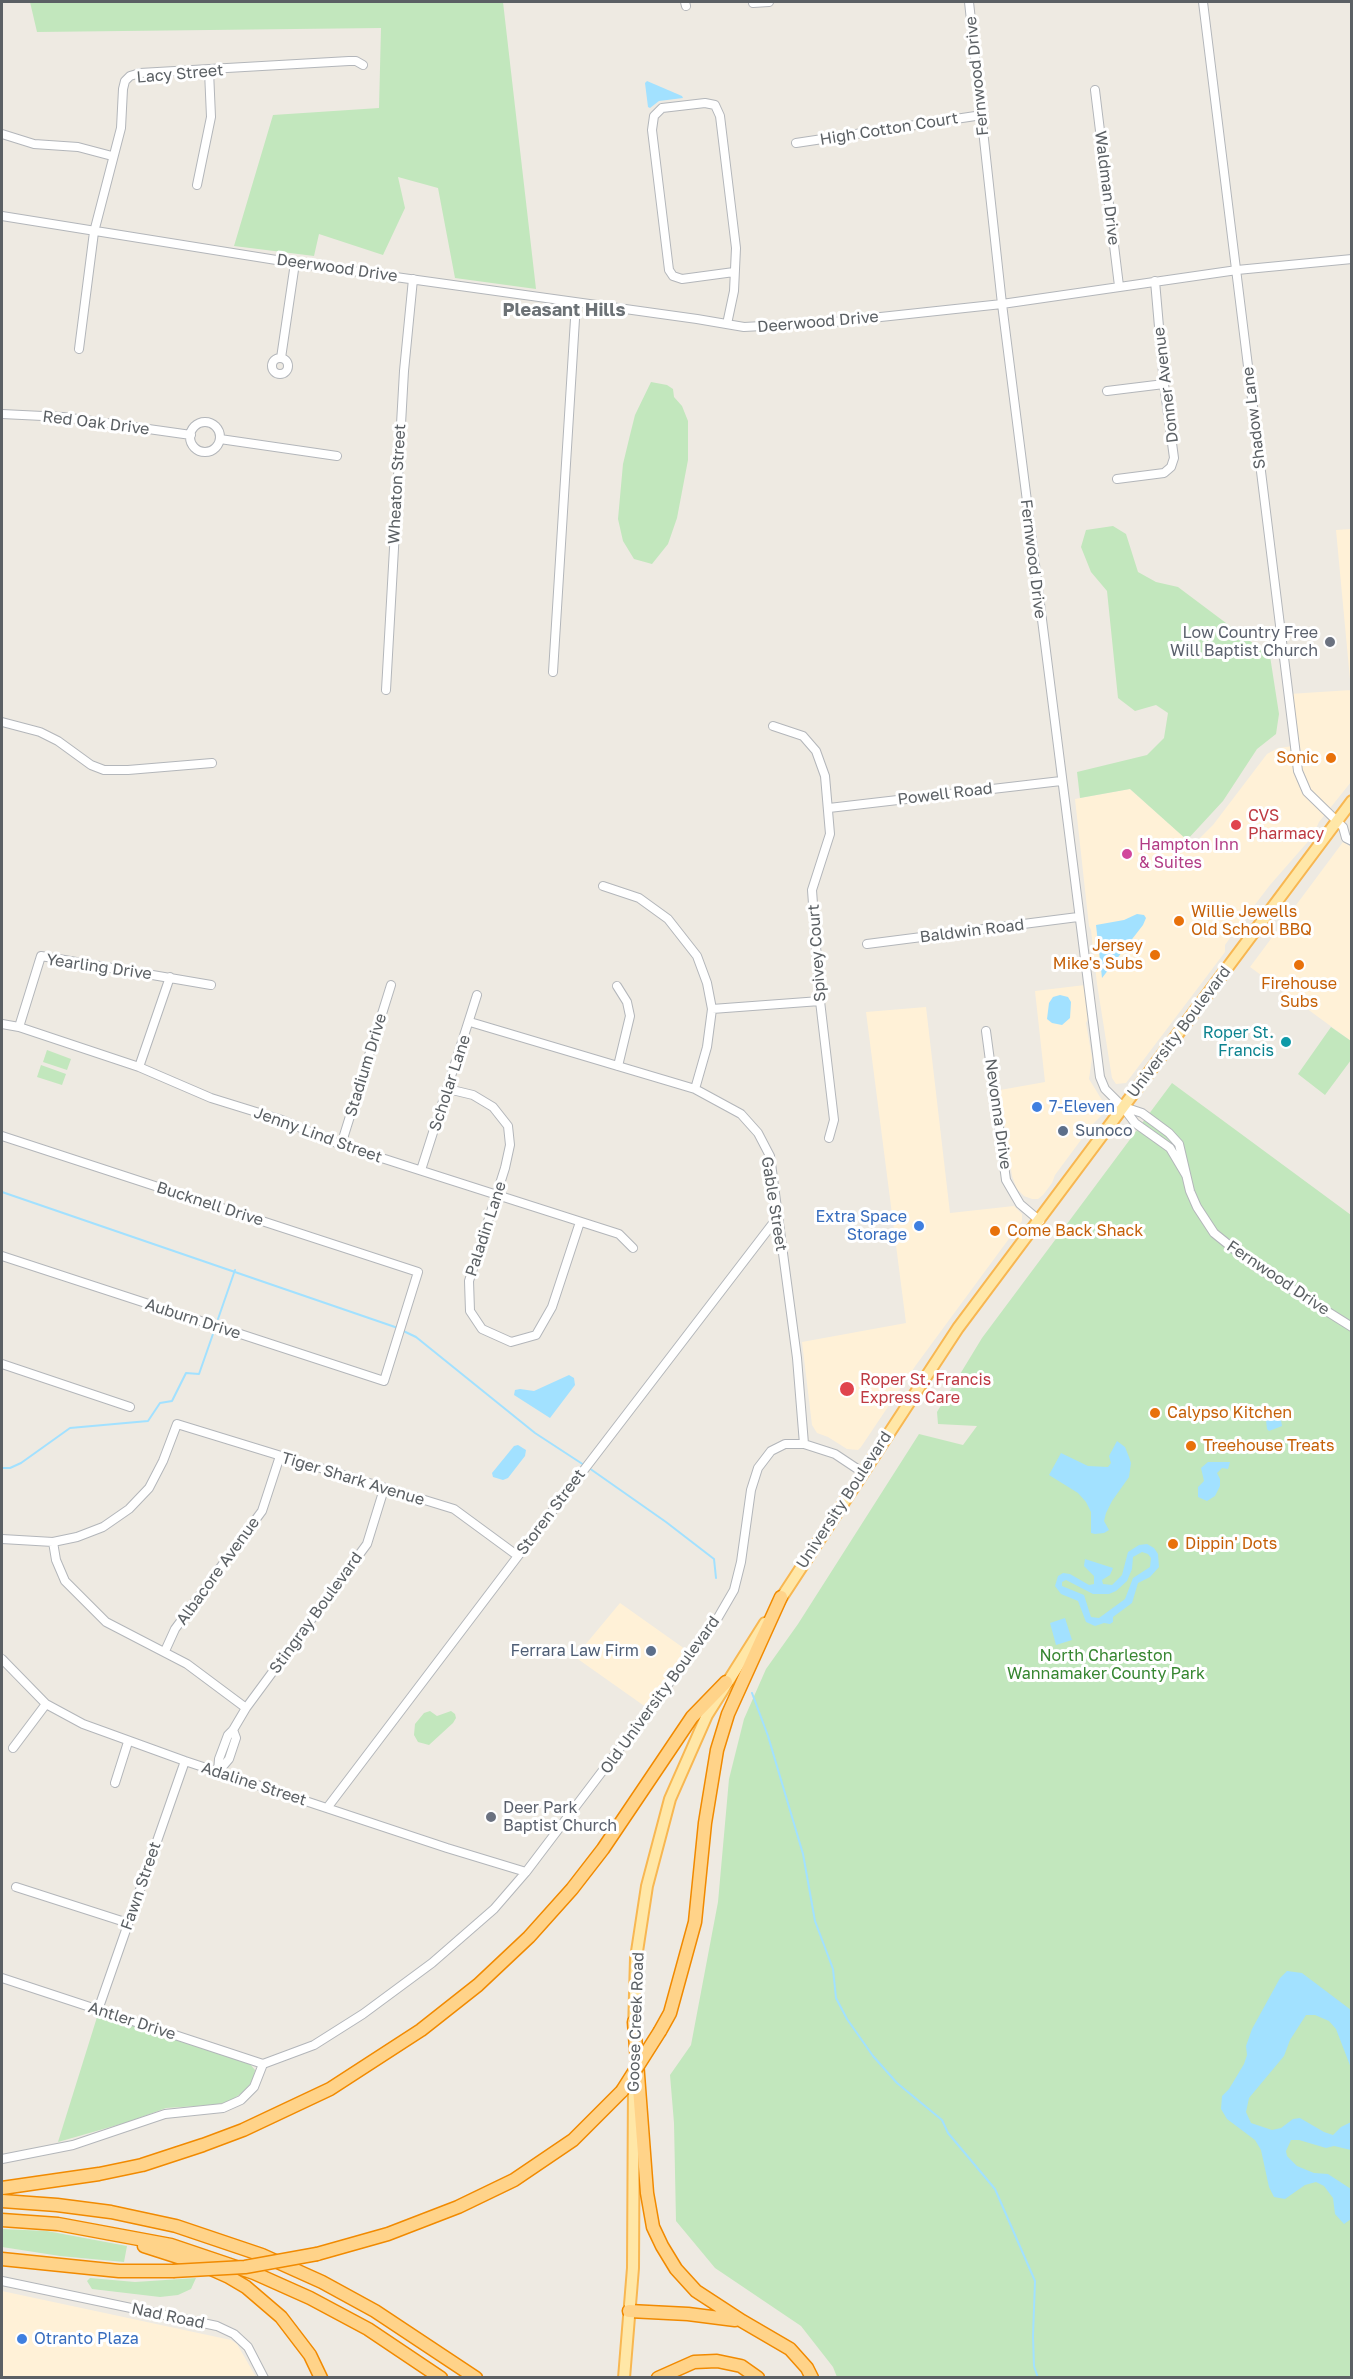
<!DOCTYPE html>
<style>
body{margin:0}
#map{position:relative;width:1353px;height:2379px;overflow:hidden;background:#eeeae2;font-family:"Golos Text",sans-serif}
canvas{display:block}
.frame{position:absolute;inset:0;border:3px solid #5b6064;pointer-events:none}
</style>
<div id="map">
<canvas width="1353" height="2379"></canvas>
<div class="frame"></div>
</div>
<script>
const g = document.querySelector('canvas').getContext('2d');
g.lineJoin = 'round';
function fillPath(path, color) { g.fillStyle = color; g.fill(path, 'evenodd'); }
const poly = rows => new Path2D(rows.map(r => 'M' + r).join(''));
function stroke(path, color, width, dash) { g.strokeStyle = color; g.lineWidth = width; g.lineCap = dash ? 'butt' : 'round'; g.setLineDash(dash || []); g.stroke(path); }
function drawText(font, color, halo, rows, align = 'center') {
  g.font = font + ' "Golos Text",sans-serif'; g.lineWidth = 6; g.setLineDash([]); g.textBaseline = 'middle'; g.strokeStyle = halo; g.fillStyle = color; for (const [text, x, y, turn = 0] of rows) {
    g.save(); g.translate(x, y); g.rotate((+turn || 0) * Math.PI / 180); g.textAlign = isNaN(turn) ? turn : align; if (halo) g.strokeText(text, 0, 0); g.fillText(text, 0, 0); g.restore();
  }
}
const commercial = poly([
 [1351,529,1351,782,1319,822,1312,837,1270,885,1237,928,1225,945,1225,952,1222,956,1126,1083,1116,1084,1112,1078,1097,984,1091,930,1089,926,1075,799,1130,789,1193,845,1213,825,1267,754,1278,748,1294,746,1289,694,1351,690,1336,530],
 [1343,842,1351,847,1351,1041,1250,967],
 [1085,985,1088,1019,1086,1023,1092,1058,1089,1079,1105,1105,1106,1111,1092,1125,1055,1175,1052,1183,1043,1195,1038,1199,1032,1199,1024,1196,1017,1189,1012,1176,1000,1090,1045,1082,1035,991],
 [926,1007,950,1213,1014,1206,1022,1214,1022,1221,916,1365,861,1447,858,1450,847,1449,828,1437,817,1433,812,1425,802,1342,906,1323,866,1012],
 [620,1603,692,1654,650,1710,575,1657],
 [2,2291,231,2340,237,2344,256,2377,2,2377]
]);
const green = poly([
 [30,2,503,2,536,289,455,278,438,188,398,177,405,208,383,255,319,234,314,256,234,246,273,115,379,108,381,28,37,32],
 [651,382,667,385,673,389,674,397,682,406,688,421,688,460,677,518,668,544,652,564,634,559,623,541,618,519,623,464,630,435,635,415],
 [1113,526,1126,534,1138,572,1156,582,1178,587,1270,656,1279,714,1276,734,1257,749,1223,801,1187,840,1130,789,1080,798,1077,772,1147,755,1164,738,1168,713,1156,705,1135,711,1118,698,1107,591,1091,572,1081,547,1086,530],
 [1331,1027,1351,1041,1351,1060,1325,1095,1298,1074],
 [47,1050,71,1059,67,1070,43,1062],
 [41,1065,66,1074,62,1085,37,1077],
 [1172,1083,1351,1215,1351,2377,837,2377,833,2367,801,2326,715,2268,676,2221,674,2123,670,2075,691,2045,718,1902,729,1779,744,1719,766,1669,798,1624,919,1434,963,1445,977,1426,938,1424,937,1412,982,1338],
 [430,1711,437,1716,451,1711,455,1714,456,1718,453,1723,429,1745,418,1742,414,1735,415,1724,424,1713],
 [98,2014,250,2064,255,2070,254,2080,243,2092,229,2102,213,2105,166,2108,128,2122,58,2142],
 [2,2229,47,2231,127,2246,124,2262,60,2256,2,2247],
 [90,2278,135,2282,196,2278,191,2289,178,2295,160,2297,92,2289,87,2281]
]);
const water = poly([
 [647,81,682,96,683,98,659,101,650,108,648,107,645,83],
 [1137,914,1144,915,1146,918,1143,925,1102,978,1096,925,1124,920],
 [1060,995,1068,997,1071,1002,1070,1018,1062,1025,1052,1023,1047,1019,1049,1003,1053,997],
 [569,1375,574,1378,575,1385,550,1418,514,1395,515,1390,520,1389,534,1391],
 [1267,1408,1279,1408,1282,1426,1269,1431,1267,1429,1265,1411],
 [1117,1441,1125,1447,1129,1457,1131,1463,1129,1477,1112,1501,1106,1513,1104,1521,1109,1530,1104,1533,1095,1534,1091,1533,1091,1512,1086,1502,1078,1493,1049,1475,1061,1453,1088,1466,1108,1467,1111,1463,1109,1456],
 [518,1445,526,1450,525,1456,508,1478,503,1480,493,1477,492,1473,514,1446],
 [1208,1462,1230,1462,1228,1469,1222,1468,1217,1473,1220,1479,1220,1486,1215,1496,1207,1501,1198,1497,1198,1487,1204,1481,1201,1468],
 [1147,1544,1154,1548,1158,1554,1159,1567,1150,1577,1138,1583,1132,1603,1113,1617,1113,1622,1110,1624,1104,1623,1095,1626,1086,1622,1078,1601,1061,1594,1055,1586,1058,1576,1063,1573,1070,1574,1089,1585,1094,1584,1094,1576,1084,1566,1085,1559,1113,1568,1110,1575,1102,1580,1103,1584,1112,1585,1122,1575,1128,1552,1139,1545],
 [1142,1552,1148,1554,1151,1558,1150,1567,1133,1578,1125,1599,1099,1618,1091,1617,1084,1595,1062,1586,1062,1582,1066,1580,1093,1594,1109,1594,1116,1591,1127,1581,1132,1569,1133,1557],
 [1065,1618,1072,1640,1056,1645,1050,1623],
 [1287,1971,1302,1973,1351,2010,1351,2068,1336,2029,1329,2021,1315,2015,1306,2015,1290,2040,1284,2056,1249,2098,1246,2112,1251,2123,1272,2130,1281,2128,1293,2119,1300,2118,1324,2132,1333,2135,1341,2127,1351,2122,1351,2150,1334,2146,1326,2148,1299,2140,1291,2140,1286,2151,1287,2156,1297,2166,1314,2173,1328,2174,1351,2189,1351,2219,1344,2224,1335,2214,1333,2198,1324,2186,1316,2182,1305,2185,1285,2199,1274,2197,1269,2187,1261,2150,1255,2140,1227,2119,1221,2109,1222,2096,1229,2089,1244,2064,1247,2055,1246,2046,1252,2029,1280,1978]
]);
const stream = poly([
 [2,1192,395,1327,416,1337,535,1433,584,1465],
 [218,1319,235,1270],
 [2,1468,10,1468,21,1463,70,1428,148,1421,160,1403,172,1401,186,1373,199,1374,213,1334],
 [589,1468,666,1522,714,1559,716,1578],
 [752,1693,768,1736,803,1854,815,1921,833,1969,836,1998,847,2019,873,2056,897,2083,942,2120,948,2133,995,2189,1035,2281,1033,2336,1034,2366,1038,2378]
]);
const minor = poly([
 [685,2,686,6],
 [969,2,1002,304,1100,1077,1105,1089,1123,1107,1135,1123,1170,1148,1186,1175],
 [1203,2,1298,771,1307,792,1343,827,1346,838,1352,841],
 [753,3,769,2],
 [1095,90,1119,286],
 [2,134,34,144,78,147,112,156],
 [796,143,982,115],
 [197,185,211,117,209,71],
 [2,216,295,263,697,319,744,327,834,322,1002,304,1237,270,1352,259],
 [727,324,734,291,736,248,720,116,715,105,705,103,662,108,654,116,652,130,669,270,673,276,682,279,734,272],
 [79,349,94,232,121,128,123,89,125,81,130,76,140,73,349,61,356,61,363,65],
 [281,358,295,263],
 '272 366a8 8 0 1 1 16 0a8 8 0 1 1-16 0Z',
 [1107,391,1164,384],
 [2,414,63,417,191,435],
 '190 437a15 15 0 1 1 30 0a15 15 0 1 1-30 0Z',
 [220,439,337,456],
 [1117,479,1164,473,1171,467,1174,458,1164,384,1155,281],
 [553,672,576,303],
 [386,690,404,371,413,279],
 [2,722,40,732,58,741,91,765,104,770,128,770,212,763],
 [773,726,803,736,816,751,825,776,830,834,812,890,820,1001,834,1120,829,1138],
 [829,808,1061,781],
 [603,886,639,898,668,919,697,956,707,983,712,1009,707,1047,695,1089],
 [867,944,1078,917],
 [617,986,627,1002,630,1016,618,1066],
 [712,1009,820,1001],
 [470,1022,695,1089,741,1114,758,1133,770,1156,797,1358,804,1444],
 [2,1024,19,1027,139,1067,211,1098,282,1120,341,1145,619,1234,633,1248],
 [19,1027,41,956,211,985],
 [986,1031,1006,1180,1020,1204,1040,1221],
 [139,1067,170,977],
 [448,1089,473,1095,493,1107,508,1126,510,1145,505,1168,469,1281,470,1311,482,1329,511,1342,536,1335,552,1307,580,1222],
 [1124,1107,1142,1113,1169,1133,1179,1144,1190,1191,1197,1207,1214,1233,1255,1266,1352,1327],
 [2,1136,418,1272,384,1381,2,1256],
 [341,1145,391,985],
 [421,1170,477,995],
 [2,1364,130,1407],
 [2,1539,53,1542,77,1537,103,1527,129,1509,149,1488,163,1461,177,1424,454,1509,518,1556],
 [53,1542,56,1560,65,1581,106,1622,187,1664,246,1708],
 [165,1651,175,1629,262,1511,280,1456],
 [2,1659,46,1704,83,1724,185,1761,447,1848,526,1872],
 [233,1730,246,1708,367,1544,384,1489],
 [233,1730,236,1738,229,1759,218,1772,219,1759,228,1735,233,1730],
 [13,1748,46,1704],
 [115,1783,128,1742],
 [327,1808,518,1556,777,1218],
 [16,1887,128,1923],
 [2,1978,263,2064],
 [98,2010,185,1761],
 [2,2159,73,2145,165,2114,223,2108,241,2100,254,2087,263,2064,314,2045,363,2014,432,1963,494,1909,526,1872,716,1621,734,1590,741,1562,751,1490,758,1468,771,1451,785,1444,804,1444,835,1454,862,1472],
 [2,2281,217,2326,234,2334,248,2347,264,2378]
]);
const major = poly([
 [778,1603,958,1328,1352,801],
 [634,2030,636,1958,647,1886,670,1799,707,1715,765,1623],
 [624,2378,633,2268,634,2081]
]);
const highway = poly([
 [634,2022,647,2193,653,2227,662,2246,676,2269,696,2291,742,2321,790,2349,807,2368,812,2378],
 [660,2031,670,2013,695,1922,705,1823,717,1750,728,1714,781,1597],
 [2,2188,99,2174,142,2165,203,2145,243,2130,330,2089,421,2030,478,1985,529,1937,572,1889,603,1849,692,1717,726,1682],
 [2,2201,57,2205,111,2212,176,2226,262,2255,322,2282,375,2311,476,2378],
 [2,2220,58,2224,171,2245,254,2273,310,2298,368,2329,441,2378],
 [144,2246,200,2264,229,2277,246,2287,281,2317,310,2355,321,2378],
 [317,2254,388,2234,458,2207,514,2180,573,2140,622,2091],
 [2,2259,119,2271,173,2271],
 [629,2311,688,2314,735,2320],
 [658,2378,694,2362,717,2361,741,2366,758,2378]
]);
const highwayBridge = poly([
 [622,2091,660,2031],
 [173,2271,245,2267,317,2254]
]);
const markers = [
 [1330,642,6,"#6b7280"],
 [1331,758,6,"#e8710a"],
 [1236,825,6,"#e0444e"],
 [1127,854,6,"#d1479c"],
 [1179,921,6,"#e8710a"],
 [1155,955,6,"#e8710a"],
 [1299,965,6,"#e8710a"],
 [1286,1042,6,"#0f9aa8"],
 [1037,1107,6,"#3f7fe0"],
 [1063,1131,6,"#5c6f8a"],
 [919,1226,6,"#3f7fe0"],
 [995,1231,6,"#e8710a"],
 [847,1389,8,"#e0444e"],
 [1155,1413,6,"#e8710a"],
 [1191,1446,6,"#e8710a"],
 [1173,1544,6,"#e8710a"],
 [651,1651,6,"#5c6f8a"],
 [491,1817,6,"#6b7280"],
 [22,2339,6,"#3f7fe0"]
];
const streetNames = [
 ["Lacy Street",180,74,-5],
 ["Fernwood Drive",977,76,-96],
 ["High Cotton Court",889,129,-9],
 ["Waldman Drive",1107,188,83],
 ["Deerwood Drive",337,268,8],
 ["Deerwood Drive",818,322,-5],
 ["Donner Avenue",1166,385,-97],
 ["Shadow Lane",1254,418,-97],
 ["Red Oak Drive",96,423,7],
 ["Wheaton Street",397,484,-87],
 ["Fernwood Drive",1033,559,83],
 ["Powell Road",945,794,-7],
 ["Baldwin Road",972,931,-7],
 ["Spivey Court",817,953,-94],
 ["Yearling Drive",99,967,8],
 ["University Boulevard",1179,1032,-53],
 ["Stadium Drive",366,1065,-73],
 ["Scholar Lane",450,1083,-72],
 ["Nevonna Drive",998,1114,82],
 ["Jenny Lind Street",318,1135,20],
 ["Bucknell Drive",210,1204,18],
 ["Gable Street",774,1204,81],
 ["Paladin Lane",486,1229,-72],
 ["Fernwood Drive",1278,1278,34],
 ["Auburn Drive",193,1319,18],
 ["Tiger Shark Avenue",353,1479,17],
 ["University Boulevard",844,1500,-57],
 ["Storen Street",551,1512,-53],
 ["Albacore Avenue",218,1571,-54],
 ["Stingray Boulevard",316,1613,-54],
 ["Old University Boulevard",660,1695,-54],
 ["Adaline Street",254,1784,18],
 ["Fawn Street",141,1886,-71],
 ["Antler Drive",132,2021,18],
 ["Goose Creek Road",636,2022,-88],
 ["Nad Road",168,2316,12]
];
const worshipNames = [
 ["Low Country Free",1318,633],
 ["Will Baptist Church",1318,651],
 ["Deer Park",503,1808,"left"],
 ["Baptist Church",503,1826,"left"]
];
const foodNames = [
 ["Sonic",1319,758,"right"],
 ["Willie Jewells",1191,912],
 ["Old School BBQ",1191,930],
 ["Jersey",1143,946,"right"],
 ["Mike's Subs",1143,964,"right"],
 ["Firehouse",1299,984,"center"],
 ["Subs",1299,1002,"center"],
 ["Come Back Shack",1007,1231],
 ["Calypso Kitchen",1167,1413],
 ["Treehouse Treats",1203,1446],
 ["Dippin' Dots",1185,1544]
];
const healthNames = [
 ["CVS",1248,816],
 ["Pharmacy",1248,834],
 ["Roper St. Francis",860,1380],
 ["Express Care",860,1398]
];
const hotelNames = [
 ["Hampton Inn",1139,845],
 ["& Suites",1139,863]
];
const cultureNames = [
 ["Roper St.",1274,1033],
 ["Francis",1274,1051]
];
const shopNames = [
 ["7-Eleven",1049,1107],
 ["Extra Space",907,1217,"right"],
 ["Storage",907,1235,"right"],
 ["Otranto Plaza",34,2339]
];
const serviceNames = [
 ["Sunoco",1075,1131],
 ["Ferrara Law Firm",639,1651,"right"]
];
const parkNames = [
 ["North Charleston",1106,1656],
 ["Wannamaker County Park",1106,1674]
];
const neighbourhoodNames = [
 ["Pleasant Hills",564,310]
];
fillPath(commercial, '#fff1d7');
fillPath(green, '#c2e7bd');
fillPath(water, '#a2e1ff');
stroke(stream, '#a2e1ff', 2);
stroke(minor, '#b3b6ba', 10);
stroke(major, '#f8b751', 14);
stroke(highway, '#f18a00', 15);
stroke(minor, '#fff', 8);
stroke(major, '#ffe7a7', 10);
stroke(highway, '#ffd389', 12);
stroke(highwayBridge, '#f18a00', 15, []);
stroke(highwayBridge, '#ffd389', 12);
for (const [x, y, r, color] of markers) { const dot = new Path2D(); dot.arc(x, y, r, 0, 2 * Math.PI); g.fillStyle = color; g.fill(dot); stroke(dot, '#fff', 2); }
drawText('16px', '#5b6064', '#fff', streetNames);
drawText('16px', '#5b616d', '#fff', worshipNames, 'right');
drawText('16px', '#c56008', '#fff', foodNames, 'left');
drawText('16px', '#be3a42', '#fff', healthNames, 'left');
drawText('16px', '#b23c85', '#fff', hotelNames, 'left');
drawText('16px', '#0d838f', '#fff', cultureNames, 'right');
drawText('16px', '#366cbe', '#fff', shopNames, 'left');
drawText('16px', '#4e5e75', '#fff', serviceNames, 'left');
drawText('16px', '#368630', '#fff', parkNames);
drawText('bold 18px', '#6c7276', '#fff', neighbourhoodNames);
</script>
